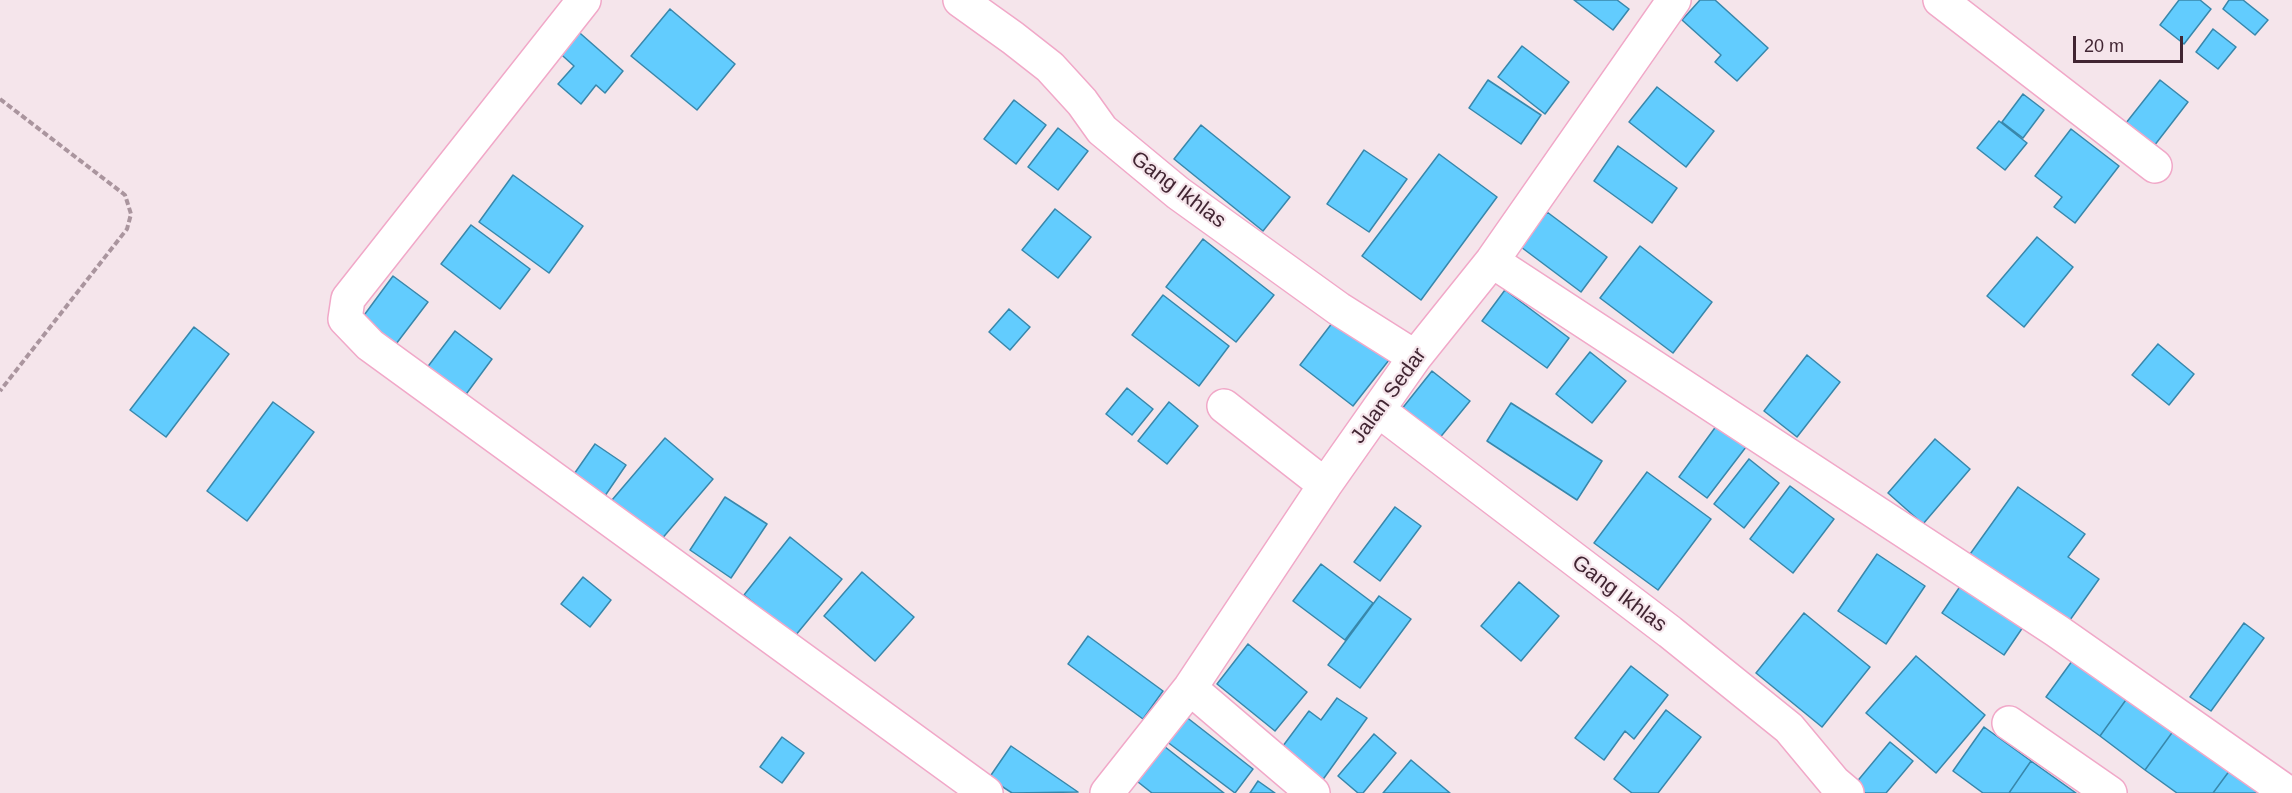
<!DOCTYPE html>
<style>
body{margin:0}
#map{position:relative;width:2292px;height:793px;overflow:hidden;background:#f5e5eb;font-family:Helvetica,sans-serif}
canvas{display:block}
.scale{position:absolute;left:2073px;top:36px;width:110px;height:27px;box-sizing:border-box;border:3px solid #412532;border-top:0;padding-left:8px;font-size:18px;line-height:21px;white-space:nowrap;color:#412532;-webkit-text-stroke:4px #f5e5eb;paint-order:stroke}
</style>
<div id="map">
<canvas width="2292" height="793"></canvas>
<div class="scale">20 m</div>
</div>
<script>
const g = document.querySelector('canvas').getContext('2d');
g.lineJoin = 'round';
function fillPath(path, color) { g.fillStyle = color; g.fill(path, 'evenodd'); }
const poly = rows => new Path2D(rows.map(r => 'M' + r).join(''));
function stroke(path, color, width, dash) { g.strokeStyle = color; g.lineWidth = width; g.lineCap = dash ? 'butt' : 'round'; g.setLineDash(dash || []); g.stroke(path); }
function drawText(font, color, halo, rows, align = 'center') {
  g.font = font + ' Helvetica,sans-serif'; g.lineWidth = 4.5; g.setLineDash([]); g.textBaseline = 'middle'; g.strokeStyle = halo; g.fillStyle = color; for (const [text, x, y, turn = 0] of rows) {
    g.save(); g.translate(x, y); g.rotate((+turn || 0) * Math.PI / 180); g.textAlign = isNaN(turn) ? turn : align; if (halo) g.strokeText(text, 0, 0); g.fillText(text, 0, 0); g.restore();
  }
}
const building = poly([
 [1574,0,1617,0,1629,9,1613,30,1574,0],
 [1700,0,1715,0,1768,48,1737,81,1715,62,1721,55,1682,20,1700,0],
 [2179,0,2200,0,2211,9,2184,44,2160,25,2179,0],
 [2229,0,2243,0,2268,20,2255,35,2223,9,2229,0],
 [670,9,735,64,697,110,631,56,670,9],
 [573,27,623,71,605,93,596,85,581,104,558,84,574,66,554,48,573,27],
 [2213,29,2236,47,2218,69,2196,52,2213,29],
 [1522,46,1569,82,1545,114,1498,77,1522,46],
 [1488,80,1541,115,1521,144,1469,108,1488,80],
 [2160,80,2188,102,2154,146,2126,123,2160,80],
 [1657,87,1714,131,1686,167,1629,122,1657,87],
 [2023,94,2044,110,2023,138,2002,122,2023,94],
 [1014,100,1046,125,1016,164,984,139,1014,100],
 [1999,121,2027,143,2005,170,1977,148,1999,121],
 [1201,125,1290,197,1263,231,1174,159,1201,125],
 [1058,128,1088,151,1058,190,1028,167,1058,128],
 [2071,129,2119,166,2075,223,2054,207,2062,197,2035,176,2071,129],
 [1618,146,1677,188,1652,223,1594,181,1618,146],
 [1364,150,1407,179,1369,232,1327,204,1364,150],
 [1439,154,1497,197,1421,300,1362,256,1439,154],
 [513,175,583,226,549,273,479,222,513,175],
 [1055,209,1091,237,1058,278,1022,250,1055,209],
 [1547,212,1607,257,1581,292,1521,247,1547,212],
 [471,225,530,269,500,309,441,264,471,225],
 [2037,237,2073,267,2024,327,1987,296,2037,237],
 [1203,239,1274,295,1236,342,1166,287,1203,239],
 [1640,246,1712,302,1673,353,1600,298,1640,246],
 [393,276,428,302,396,344,362,318,393,276],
 [1505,290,1569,338,1547,368,1482,321,1505,290],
 [1163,295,1229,346,1199,386,1132,335,1163,295],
 [1009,309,1030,327,1010,350,989,332,1009,309],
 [1336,318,1389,360,1353,406,1300,365,1336,318],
 [194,327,229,354,166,437,130,410,194,327],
 [455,331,492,359,464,397,426,369,455,331],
 [2158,344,2194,374,2169,405,2132,375,2158,344],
 [1590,352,1626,381,1592,423,1556,394,1590,352],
 [1807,355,1840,382,1797,437,1764,411,1807,355],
 [1432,371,1470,401,1438,440,1401,410,1432,371],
 [1127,388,1153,409,1132,435,1106,414,1127,388],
 [273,402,314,432,247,521,207,491,273,402],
 [1169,402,1198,426,1167,464,1138,441,1169,402],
 [1511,403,1602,461,1577,500,1487,441,1511,403],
 [1717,425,1746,447,1707,498,1679,477,1717,425],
 [665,438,713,479,660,541,612,500,665,438],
 [1935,439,1970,469,1923,524,1888,493,1935,439],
 [595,444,626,465,596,509,572,477,595,444],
 [1749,459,1779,483,1744,528,1714,504,1749,459],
 [1647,472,1711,519,1658,590,1594,543,1647,472],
 [1790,486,1834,519,1793,573,1750,539,1790,486],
 [2018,487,2085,534,2068,557,2099,579,2065,627,1968,557,2018,487],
 [725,497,767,524,731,578,690,550,725,497],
 [1395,507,1421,526,1380,581,1354,562,1395,507],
 [790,537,842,579,795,636,744,595,790,537],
 [1877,554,1925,586,1886,644,1838,611,1877,554],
 [1321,564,1373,603,1345,640,1293,601,1321,564],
 [862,572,914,617,875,661,824,616,862,572],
 [583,577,611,600,590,627,561,604,583,577],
 [1519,582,1559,616,1521,661,1481,626,1519,582],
 [1961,585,2023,627,2004,655,1942,613,1961,585],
 [1379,596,1411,619,1360,688,1328,665,1379,596],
 [1804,613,1870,667,1822,727,1756,673,1804,613],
 [2244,623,2264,638,2211,711,2190,697,2244,623],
 [1088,636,1163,691,1143,719,1068,664,1088,636],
 [1248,644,1307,692,1275,731,1217,684,1248,644],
 [1916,656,1985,715,1936,773,1866,713,1916,656],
 [2075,657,2128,697,2100,736,2046,697,2075,657],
 [1631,666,1668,695,1634,739,1625,731,1604,760,1575,738,1631,666],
 [2128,697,2174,730,2145,770,2100,736,2128,697],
 [1337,698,1367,718,1319,785,1277,754,1309,711,1321,720,1337,698],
 [1666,710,1701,737,1658,793,1632,793,1614,779,1666,710],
 [1185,716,1253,769,1235,793,1166,741,1185,716],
 [1984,727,2031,761,2009,793,1983,793,1953,771,1984,727],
 [2174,730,2230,770,2213,793,2177,793,2145,770,2174,730],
 [1374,734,1396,753,1363,793,1358,793,1338,776,1374,734],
 [782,737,804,753,782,783,760,767,782,737],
 [1890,742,1913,761,1886,793,1854,793,1850,790,1890,742],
 [1160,743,1224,793,1152,793,1133,778,1160,743],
 [1011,746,1078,792,1012,793,989,778,1011,746],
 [1411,760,1450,793,1383,793,1411,760],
 [2031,761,2076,793,2009,793,2031,761],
 [2230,770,2261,793,2213,793,2230,770],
 [1258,781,1275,793,1250,793,1258,781]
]);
const path = poly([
 [0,99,125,195,131,214,127,229,0,391]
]);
const street = poly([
 [584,0,348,299,345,319,370,345,986,793],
 [960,0,1013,38,1050,67,1082,102,1102,130,1178,193,1339,309,1415,357],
 [1940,0,2155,166],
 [1492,261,2057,631,2288,793],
 [1224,406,1325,485],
 [1378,410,1670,632,1789,728,1834,782,1847,793],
 [1190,688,1313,793],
 [2009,723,2110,793],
 [1107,793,1190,688,1325,485,1415,357,1492,261,1674,0]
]);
const streetNames = [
 ["Gang Ikhlas",1178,190,37],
 ["Jalan Sedar",1389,396,-54],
 ["Gang Ikhlas",1619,594,37]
];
fillPath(building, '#62ccfe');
stroke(building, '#3887ab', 1.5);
stroke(street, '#f1a8c8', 36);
stroke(path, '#aa959e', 4, [6, 3]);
stroke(street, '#fff', 33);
drawText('21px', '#412532', '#f5e5eb', streetNames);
</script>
